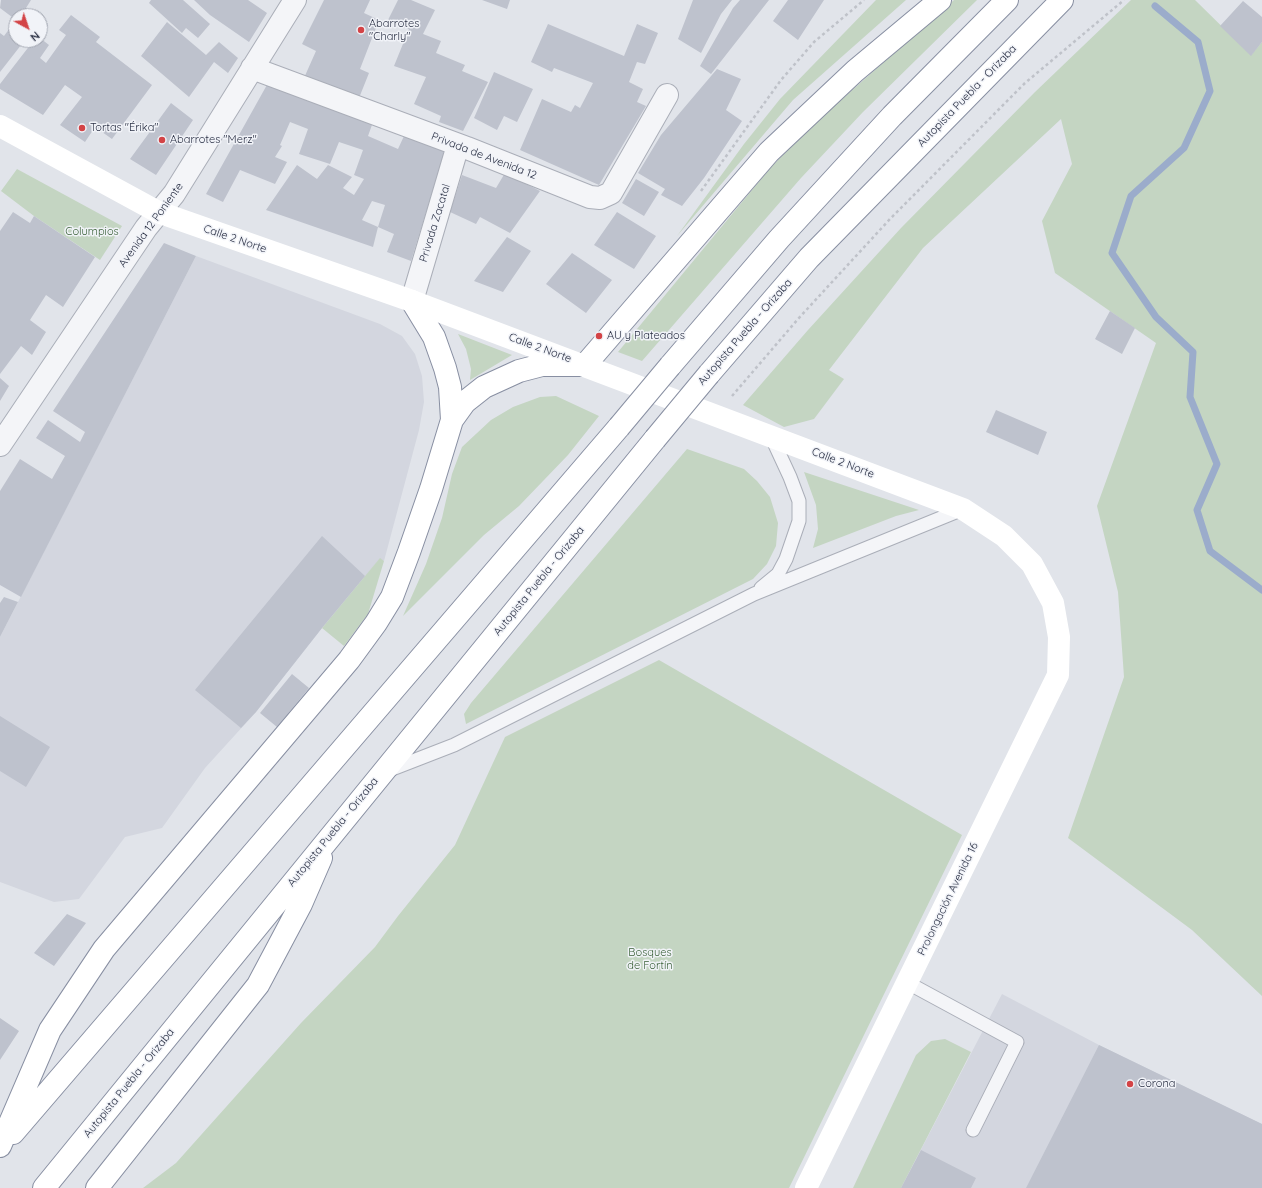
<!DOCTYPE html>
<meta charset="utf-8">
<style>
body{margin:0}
#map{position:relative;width:1262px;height:1188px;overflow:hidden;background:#e1e4ea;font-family:Quicksand,sans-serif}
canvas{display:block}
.north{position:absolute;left:8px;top:8px;width:40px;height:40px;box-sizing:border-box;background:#f1f3f8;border:1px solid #a1a5b0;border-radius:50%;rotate:140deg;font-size:11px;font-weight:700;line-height:16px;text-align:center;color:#292f43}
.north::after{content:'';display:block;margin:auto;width:14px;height:18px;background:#d34346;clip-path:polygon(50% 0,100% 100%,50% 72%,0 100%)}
</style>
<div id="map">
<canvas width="1262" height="1188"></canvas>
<div class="north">N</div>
</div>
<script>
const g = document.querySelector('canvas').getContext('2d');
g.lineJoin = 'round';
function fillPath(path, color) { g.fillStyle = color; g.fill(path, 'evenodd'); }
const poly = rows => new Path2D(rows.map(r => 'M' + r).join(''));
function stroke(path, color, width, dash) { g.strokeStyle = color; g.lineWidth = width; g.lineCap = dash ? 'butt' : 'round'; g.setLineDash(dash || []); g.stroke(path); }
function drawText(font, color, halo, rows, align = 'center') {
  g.font = font + ' Quicksand,sans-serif'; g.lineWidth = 3; g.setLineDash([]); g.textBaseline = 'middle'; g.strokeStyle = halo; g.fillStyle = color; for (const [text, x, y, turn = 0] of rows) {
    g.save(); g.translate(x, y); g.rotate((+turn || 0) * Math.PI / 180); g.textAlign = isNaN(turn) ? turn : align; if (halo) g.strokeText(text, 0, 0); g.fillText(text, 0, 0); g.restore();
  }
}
const built = poly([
 [196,256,380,324,402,336,415,354,422,376,424,402,419,430,384,561,380,559,322,628,256,712,205,768,162,828,125,837,79,899,54,902,0,882,0,637],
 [1002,994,1099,1045,1262,1124,1262,1188,901,1188]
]);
const green = poly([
 [876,0,906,0,793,100,677,236,744,144,780,99],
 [954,0,977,0,863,112,801,178,642,361,618,352,771,167,815,123],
 [1131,0,1195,0,1251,55,1262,42,1262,996,1192,930,1068,838,1124,677,1118,592,1097,506,1156,343,1055,273,1042,221,1072,164,1061,119,923,248,829,370,844,379,814,419,784,427,743,405,808,330,901,228,1035,92],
 [17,169,122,226,100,260,34,216,1,191],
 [458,334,512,355,470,380,471,369,466,349],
 [556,396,599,416,568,455,519,506,484,535,403,616,426,564,442,518,452,474,462,447,491,420,513,407,540,397],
 [687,449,744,469,757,481,770,497,778,523,776,546,767,564,753,579,466,724,464,714,471,703],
 [804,472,919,510,896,516,813,548,818,529,816,505],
 [380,558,384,561,368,614,344,646,322,628],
 [659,660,962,835,789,1188,143,1188,176,1163,301,1023,375,947,398,916,455,845,505,737],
 [945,1039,971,1052,901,1188,853,1188,916,1055,931,1041]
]);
const stream = poly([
 [1155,6,1198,42,1210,91,1184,148,1131,196,1112,253,1156,317,1193,352,1190,397,1217,464,1197,510,1210,551,1262,590]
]);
const building = poly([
 [1,0,31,0,26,8,37,16,16,16,16,20,0,8],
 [151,0,183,0,210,24,198,38,186,28,182,33,149,3],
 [194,0,248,0,267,13,249,42,210,15],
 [324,0,370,0,364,13,379,20,360,69,369,73,359,98,304,78,316,51,302,44],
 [398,0,411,0,435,10,423,34,441,41,436,53,465,65,462,71,488,82,463,131,439,122,441,116,414,104,426,77,394,66,409,29,387,22],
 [482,0,510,0,507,9],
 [693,0,732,0,721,14,701,53,678,39],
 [740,0,769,0,711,74,700,66,733,8],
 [788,0,824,0,798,40,773,21],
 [1243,1,1262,17,1262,42,1251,56,1220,26],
 [71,15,100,37,96,42,152,85,112,139,95,127,85,142,60,125,82,97,65,85,43,115,0,89,0,84,34,40,40,40,40,38,49,45,40,58,46,63,66,35,59,30],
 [40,18,48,24,40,35],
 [167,22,206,55,219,42,238,58,228,73,214,62,189,97,141,56],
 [548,24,624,56,637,24,658,33,645,64,637,62,629,82,643,89,637,102,646,106,599,185,520,150,542,99,571,112,575,105,580,108,593,83,554,68,552,72,531,62],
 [10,28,16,32,16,40,25,40,0,72,0,33,4,36],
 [717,69,741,79,726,110,742,121,704,178,682,206,661,195,665,189,638,173,661,135],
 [494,72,533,89,517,122,504,116,497,130,474,118],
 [268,83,373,122,368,136,398,149,404,136,445,151,411,261,387,252,394,234,378,227,385,205,372,201,362,220,378,227,373,247,266,210,297,165,317,179,328,165,352,177,343,188,354,195,364,179,354,175,363,150,339,142,330,164,299,154,308,129,290,122,280,145,282,146,275,157,287,162,275,184,240,170,223,202,206,194],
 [171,103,193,120,156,175,130,159],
 [505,173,540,191,510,233,480,217,476,224,450,212,462,175,496,188],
 [636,179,659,192,644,216,622,203],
 [13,212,30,223,34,216,95,257,63,307,46,295,30,320,46,332,32,355,21,346,0,374,0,231],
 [617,212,656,236,634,269,594,245],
 [507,237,531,251,503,292,474,281],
 [164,243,196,256,21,597,0,585,0,491,20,459,52,479,65,456,36,438,48,420,80,442,85,432,53,411],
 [572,253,612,280,586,313,546,284],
 [1110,311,1135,328,1122,354,1095,339],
 [0,378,9,386,0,401],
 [996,410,1047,432,1038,455,986,432],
 [322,536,365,576,322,628,256,712,241,728,195,690],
 [4,597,18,602,0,637,0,603],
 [292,674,309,688,277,727,260,713],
 [0,716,50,747,26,787,0,771],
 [67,914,86,923,54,966,34,953],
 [0,1018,19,1031,0,1060],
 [1099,1045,1262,1124,1262,1188,1026,1188],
 [921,1150,976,1178,971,1188,901,1188]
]);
const path = poly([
 [701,191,781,80,814,42,864,0],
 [732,396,798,319,890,219,1025,83,1124,0]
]);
const lane = poly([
 [761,588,778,574,786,559,799,521,799,501,790,477,771,436],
 [387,771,454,745,754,594,963,509],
 [908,983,1017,1042,973,1130]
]);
const street = poly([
 [252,68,467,148,590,197,600,198,611,193,667,95],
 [412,301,458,145],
 [0,445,146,228,174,194,295,0]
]);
const secondary = poly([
 [0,126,158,212,412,301,963,509,1004,536,1032,564,1053,603,1059,637,1058,675,806,1188]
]);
const highway = poly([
 [412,301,434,337,445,368,450,387,452,420],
 [670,366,779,239,892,116,1007,0],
 [709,374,809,258,1062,0],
 [13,1133,619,427],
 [0,1146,50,1030,104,949,349,660,376,623,392,597,409,552,431,489,452,420,465,402,484,387,519,371,542,365,585,365,769,152,855,71,940,0],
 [44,1188,655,439],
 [97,1188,258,985,301,904,321,858]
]);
const highwayBridge = poly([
 [619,427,670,366],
 [655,439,709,374]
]);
const markers = [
 [361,30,4,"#d34346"],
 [82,128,4,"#d34346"],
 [162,140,4,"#d34346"],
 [599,336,4,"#d34346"],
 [1130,1084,4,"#d34346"]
];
const poiNames = [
 ["Abarrotes",369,24],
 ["\"Charly\"",369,37],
 ["Tortas \"Érika\"",90,128],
 ["Abarrotes \"Merz\"",170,140],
 ["AU y Plateados",607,336],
 ["Corona",1138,1084]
];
const streetNames = [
 ["Autopista Puebla - Orizaba",967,96,-46],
 ["Privada de Avenida 12",484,156,21],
 ["Privada Zacatal",435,223,-73],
 ["Avenida 12 Poniente",151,225,-54],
 ["Calle 2 Norte",235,239,19],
 ["Autopista Puebla - Orizaba",745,332,-49],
 ["Calle 2 Norte",540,348,20],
 ["Calle 2 Norte",843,463,21],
 ["Autopista Puebla - Orizaba",539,581,-51],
 ["Autopista Puebla - Orizaba",333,832,-51],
 ["Prolongación Avenida 16",948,899,-64],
 ["Autopista Puebla - Orizaba",129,1083,-51]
];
const parkNames = [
 ["Columpios",92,232],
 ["Bosques",650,953],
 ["de Fortín",650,966]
];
fillPath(built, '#d3d6df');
fillPath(green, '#c4d5c2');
stroke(stream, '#9baccb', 7);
fillPath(building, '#bec2cd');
stroke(lane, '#aaaeb8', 15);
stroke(street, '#aaaeb8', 24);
stroke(highway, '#888fa2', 24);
stroke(path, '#bfc2c9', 2.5, [3, 3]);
stroke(lane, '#f4f5f8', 13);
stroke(street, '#f4f5f8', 22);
stroke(secondary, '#fff', 22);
stroke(highway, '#fff', 22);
stroke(highwayBridge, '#888fa2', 24, []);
stroke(highwayBridge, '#fff', 22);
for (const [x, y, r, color] of markers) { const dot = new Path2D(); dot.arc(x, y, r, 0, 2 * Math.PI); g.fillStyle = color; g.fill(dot); stroke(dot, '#f1f3f8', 1.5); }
drawText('11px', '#292f43', '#f1f3f8', poiNames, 'left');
drawText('11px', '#292f43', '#f1f3f8', streetNames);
drawText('11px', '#385f36', '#f1f3f8', parkNames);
</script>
